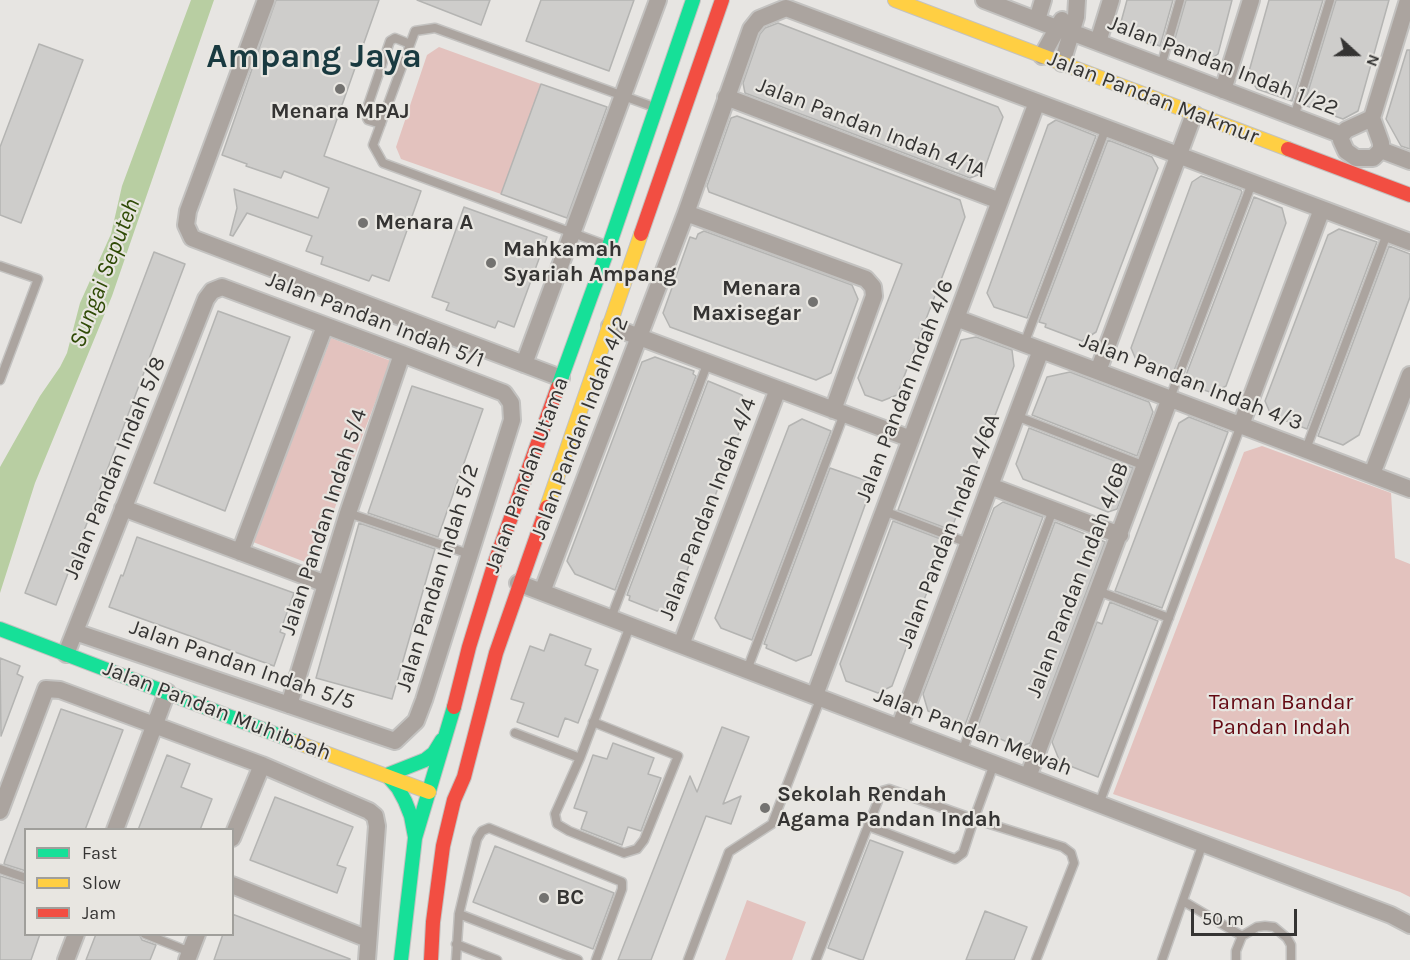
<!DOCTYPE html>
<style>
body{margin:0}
#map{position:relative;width:1410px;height:960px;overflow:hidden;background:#e7e5e2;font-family:Karla,sans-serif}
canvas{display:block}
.legend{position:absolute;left:24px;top:828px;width:210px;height:108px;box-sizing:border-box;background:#e8e6e1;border:2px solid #a09f9b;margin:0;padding:8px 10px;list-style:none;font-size:18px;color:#353433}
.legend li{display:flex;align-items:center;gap:12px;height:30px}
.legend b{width:30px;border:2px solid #a09f9b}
.north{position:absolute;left:1326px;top:24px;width:60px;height:60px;-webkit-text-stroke:4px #e8e6e1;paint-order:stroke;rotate:111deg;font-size:16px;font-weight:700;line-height:24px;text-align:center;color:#353433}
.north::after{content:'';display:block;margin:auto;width:21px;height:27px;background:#353433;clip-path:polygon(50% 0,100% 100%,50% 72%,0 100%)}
.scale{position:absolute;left:1191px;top:909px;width:106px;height:27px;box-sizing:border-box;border:3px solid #353433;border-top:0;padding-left:8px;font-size:18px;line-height:21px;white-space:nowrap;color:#353433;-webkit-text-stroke:4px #e8e6e1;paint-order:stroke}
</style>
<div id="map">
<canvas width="1410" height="960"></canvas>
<ul class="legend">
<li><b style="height:8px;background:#16e098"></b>Fast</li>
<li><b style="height:8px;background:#ffcf43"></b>Slow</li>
<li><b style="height:8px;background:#f24e42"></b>Jam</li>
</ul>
<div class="north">N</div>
<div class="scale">50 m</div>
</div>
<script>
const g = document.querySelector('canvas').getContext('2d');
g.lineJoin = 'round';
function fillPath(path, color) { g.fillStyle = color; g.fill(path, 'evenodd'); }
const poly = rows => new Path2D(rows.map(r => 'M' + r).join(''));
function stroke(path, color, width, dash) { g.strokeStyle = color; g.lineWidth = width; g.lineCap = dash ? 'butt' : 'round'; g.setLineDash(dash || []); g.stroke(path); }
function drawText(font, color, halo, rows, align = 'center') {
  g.font = font + ' Karla,sans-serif'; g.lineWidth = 4.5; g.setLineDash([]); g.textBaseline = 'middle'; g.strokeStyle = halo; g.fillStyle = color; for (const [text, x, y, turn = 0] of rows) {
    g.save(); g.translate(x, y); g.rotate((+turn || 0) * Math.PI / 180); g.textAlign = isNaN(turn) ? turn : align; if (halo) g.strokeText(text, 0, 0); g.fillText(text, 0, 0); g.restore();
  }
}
const green = poly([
 [439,47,541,84,501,194,401,159,396,147,427,55],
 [331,338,391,361,313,565,253,542],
 [1262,446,1391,493,1395,558,1410,564,1410,897,1400,892,1113,794,1244,452],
 [747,900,806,922,792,960,725,960]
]);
const water = poly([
 [191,0,214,0,112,296,35,483,0,593,0,467,40,396,60,367,67,353,80,303,111,234,122,186]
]);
const building = poly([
 [276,0,379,0,324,156,421,191,389,281,372,275,369,281,321,264,323,257,306,251,312,236,247,213,233,236,230,235,237,208,234,189,318,218,329,188,284,171,281,178,246,166,247,164,222,155,276,0],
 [417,0,490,0,481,25,417,0],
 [541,0,634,0,609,71,526,41,541,0],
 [1127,0,1173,0,1160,46,1126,34,1121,22,1127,0],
 [1186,0,1232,0,1218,54,1206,62,1172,49,1186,0],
 [1269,0,1323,0,1292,101,1257,89,1248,75,1269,0],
 [1336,0,1389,0,1358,111,1343,119,1304,105,1336,0],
 [778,23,998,107,1003,117,983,173,970,178,745,93,743,83,760,34,765,28,778,23],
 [39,44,83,60,21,223,0,215,0,147,39,44],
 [1407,50,1410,50,1410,149,1401,146,1386,119,1407,50],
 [541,84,607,107,567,218,501,194,541,84],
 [737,116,960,200,965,217,897,395,882,401,865,395,858,378,902,264,709,192,707,186,731,118,737,116],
 [1056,120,1096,136,1027,318,994,307,987,293,1048,125,1056,120],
 [1108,140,1152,157,1158,168,1096,332,1082,341,1045,327,1046,324,1039,322,1108,140],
 [1201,176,1241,190,1242,192,1172,376,1137,362,1131,348,1192,182,1201,176],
 [1254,197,1282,208,1286,223,1226,386,1213,393,1183,383,1254,197],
 [464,207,547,237,514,327,498,321,495,328,446,310,449,303,432,297,464,207],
 [1339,229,1377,242,1307,429,1271,415,1265,401,1328,235,1339,229],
 [704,231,852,285,858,299,831,373,816,380,670,327,663,313,690,237,696,239,698,234,704,231],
 [1389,246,1410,254,1410,297,1359,435,1343,445,1318,436,1389,246],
 [154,252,185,264,56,605,25,593,154,252],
 [218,311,290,337,225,511,154,483,218,311],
 [976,337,1012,350,1014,366,951,530,898,510,961,340,976,337],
 [655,357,694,371,693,374,696,376,615,590,575,574,567,561,642,362,655,357],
 [1070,372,1149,402,1153,412,1137,456,1032,415,1047,377,1070,372],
 [708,381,742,395,747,411,674,605,657,611,629,600,630,596,627,595,708,381],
 [412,386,483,409,438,537,368,513,412,386],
 [1189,417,1228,432,1162,608,1115,591,1173,438,1179,423,1189,417],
 [802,419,831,431,752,640,721,628,715,618,789,426,802,419],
 [1029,428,1133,468,1117,509,1108,512,1023,479,1016,464,1029,428],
 [830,468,873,483,811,655,796,661,766,648,767,645,764,644,830,468],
 [1003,502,1043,517,965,725,928,711,923,694,989,521,994,508,1003,502],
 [893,521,946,541,892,686,878,693,846,681,840,664,893,521],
 [1055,522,1105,542,1030,743,1019,747,977,729,1055,522],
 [359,523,435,549,392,699,316,678,359,523],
 [137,537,294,593,280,632,285,634,274,666,109,607,121,575,123,576,137,537],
 [1110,602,1158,621,1098,777,1060,762,1052,742,1097,622,1102,624,1110,602],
 [550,634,591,649,585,665,598,670,578,723,565,718,558,737,517,722,524,703,511,699,530,646,544,651,550,634],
 [0,658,20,666,17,674,23,677,1,736,0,658],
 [61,709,123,730,85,830,26,830,26,871,4,864,5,860,61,709],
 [722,727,749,737,723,804,741,796,731,824,706,816,651,960,618,960,690,776,697,792,722,727],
 [613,743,654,758,648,774,661,778,641,831,628,827,622,845,581,829,587,812,574,808,593,755,607,759,613,743],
 [167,755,190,764,181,787,212,799,200,830,138,830,167,755],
 [275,797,353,827,337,865,346,868,337,893,250,860,275,797],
 [870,840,903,852,863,960,861,960,828,948,870,840],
 [495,846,614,893,593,949,473,902,495,846],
 [0,876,26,884,26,934,40,934,31,960,0,960,0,876],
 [985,911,1027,927,1014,960,966,960,985,911],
 [232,914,350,959,350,960,214,960,223,934,232,934,232,914],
 [96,934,139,934,142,940,156,945,150,960,86,960,96,934]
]);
const lane = poly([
 [1161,66,1180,0],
 [1294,117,1330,0],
 [381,124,368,120,365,114,390,41,395,38,410,44],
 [608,246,383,163,373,145,415,31,435,28,654,107],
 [0,266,38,279,0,380],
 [1024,344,1106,128],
 [1170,398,1252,183],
 [1016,416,1145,466],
 [1306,449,1387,234],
 [884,511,968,543],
 [348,513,469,554],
 [1098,591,1169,618],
 [611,618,708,362],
 [747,670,844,414],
 [593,722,678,756,644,840,637,849,624,853,569,831,557,824,555,814,580,758,630,626],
 [515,733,580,758],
 [962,752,1053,510],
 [994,764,974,819,963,853,955,859,868,826,882,791,889,789,974,819,1063,847,1071,853,1074,863,1036,960],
 [1099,804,1241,425],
 [0,869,26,878],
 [1183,901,1242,936],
 [459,914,578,960],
 [145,934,190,952],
 [456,944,497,960],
 [456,960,459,914,477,839,482,831,489,828,622,882,622,889,596,960],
 [688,960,729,852,772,824,821,697],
 [816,960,868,826],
 [1162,960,1203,843],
 [1236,960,1236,951,1242,936,1257,927,1265,926,1274,927,1287,938,1291,945,1291,960]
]);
const street = poly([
 [266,0,188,211,186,225,192,238,561,378],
 [984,0,1059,29],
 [1037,20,1043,0],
 [1071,32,1342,135],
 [1098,42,1111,0],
 [1042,56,1062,20],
 [1062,63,1076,17,1077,0],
 [1223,90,1251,0],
 [726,97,1000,201],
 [1342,135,1341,140,1346,151,1356,158,1373,158,1381,150],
 [1342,135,1346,130,1372,118],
 [1381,150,1381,143,1372,118,1408,0],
 [1381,150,1410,161],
 [956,318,1410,489],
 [610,326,911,439],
 [524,364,658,0],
 [1098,371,1194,114],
 [833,410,874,296,873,287,866,279,686,213,751,29,759,19,786,8,1410,242],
 [1241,425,1322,209],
 [1372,474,1410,375],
 [990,486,1120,535],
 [123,508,326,584],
 [240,552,325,326],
 [518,583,1391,915,1410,925],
 [542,592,686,213],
 [681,645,778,389],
 [66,654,206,299,212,291,222,287,402,354,504,393,511,403,512,420,424,700,416,721,395,741,75,632],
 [815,695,1037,102],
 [289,705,348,513,402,354],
 [899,728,1041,350],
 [1028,777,1170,398],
 [0,811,46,689,60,690,262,765,369,811,375,816,377,826,367,960],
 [115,830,167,692],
 [232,838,262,765],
 [232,885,368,939],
 [66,960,76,934],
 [187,960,197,934]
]);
const fast = poly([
 [558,387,609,246,693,0],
 [0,629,296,742],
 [387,775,425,760,434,753,442,740],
 [387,775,398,788,405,801,411,816,415,837],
 [401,960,415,838,454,707]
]);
const slow = poly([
 [895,0,1288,149],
 [547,507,641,234],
 [296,742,429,792]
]);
const jam = poly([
 [1288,149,1410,195],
 [641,234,722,0],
 [454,707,469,647,495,562,558,387],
 [431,960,433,922,443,846,454,800,464,777,496,653,547,507]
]);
const markers = [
 [340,89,6,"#737270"],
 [363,223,6,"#737270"],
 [491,263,6,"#737270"],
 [813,302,6,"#737270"],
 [765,808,6,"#737270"],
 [544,898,6,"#737270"]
];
const streetNames = [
 ["Jalan Pandan Indah 1/22",1223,66,21],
 ["Jalan Pandan Makmur",1153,98,21],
 ["Jalan Pandan Indah 4/1A",871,128,21],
 ["Jalan Pandan Indah 5/1",375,320,21],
 ["Jalan Pandan Indah 4/3",1191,382,21],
 ["Jalan Pandan Indah 4/6",905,391,-69],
 ["Jalan Pandan Indah 4/2",580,428,-69],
 ["Jalan Pandan Indah 5/8",115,468,-68],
 ["Jalan Pandan Utama",527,475,-70],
 ["Jalan Pandan Indah 4/4",708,509,-69],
 ["Jalan Pandan Indah 5/4",324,522,-72],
 ["Jalan Pandan Indah 4/6A",949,531,-69],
 ["Jalan Pandan Indah 5/2",438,578,-73],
 ["Jalan Pandan Indah 4/6B",1078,580,-69],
 ["Jalan Pandan Indah 5/5",242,665,19],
 ["Jalan Pandan Muhibbah",217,711,21],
 ["Jalan Pandan Mewah",973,732,21]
];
const poiNames = [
 ["Menara MPAJ",340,112,"center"],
 ["Menara A",375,223],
 ["Mahkamah",503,250],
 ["Syariah Ampang",503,275],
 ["Menara",801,289,"right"],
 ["Maxisegar",801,314,"right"],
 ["Sekolah Rendah",777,795],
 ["Agama Pandan Indah",777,820],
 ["BC",556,898]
];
const parkNames = [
 ["Taman Bandar",1281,703],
 ["Pandan Indah",1281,728]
];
const waterNames = [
 ["Sungai Seputeh",105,273,-69]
];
const townNames = [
 ["Ampang Jaya",314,57]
];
fillPath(green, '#e3c2be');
fillPath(water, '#b8cea2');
fillPath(building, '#cecdcb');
stroke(building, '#b4b4b2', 1.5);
stroke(lane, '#c3c2c0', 11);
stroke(street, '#c3c2c0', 20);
stroke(fast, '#c3c2c0', 16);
stroke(slow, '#c3c2c0', 16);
stroke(jam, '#c3c2c0', 16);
stroke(lane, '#aba49f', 8);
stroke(street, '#aba49f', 16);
stroke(fast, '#16e098', 14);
stroke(slow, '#ffcf43', 14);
stroke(jam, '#f24e42', 14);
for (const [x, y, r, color] of markers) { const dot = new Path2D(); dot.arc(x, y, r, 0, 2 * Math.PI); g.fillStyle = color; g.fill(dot); stroke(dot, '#e8e6e1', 2); }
drawText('22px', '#353433', '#e8e6e1', streetNames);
drawText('bold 22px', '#353433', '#e8e6e1', poiNames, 'left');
drawText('22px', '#630912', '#e8e6e1', parkNames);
drawText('italic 24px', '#2f4a06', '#e8e6e1', waterNames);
drawText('bold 34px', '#193a40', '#e8e6e1', townNames);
</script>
